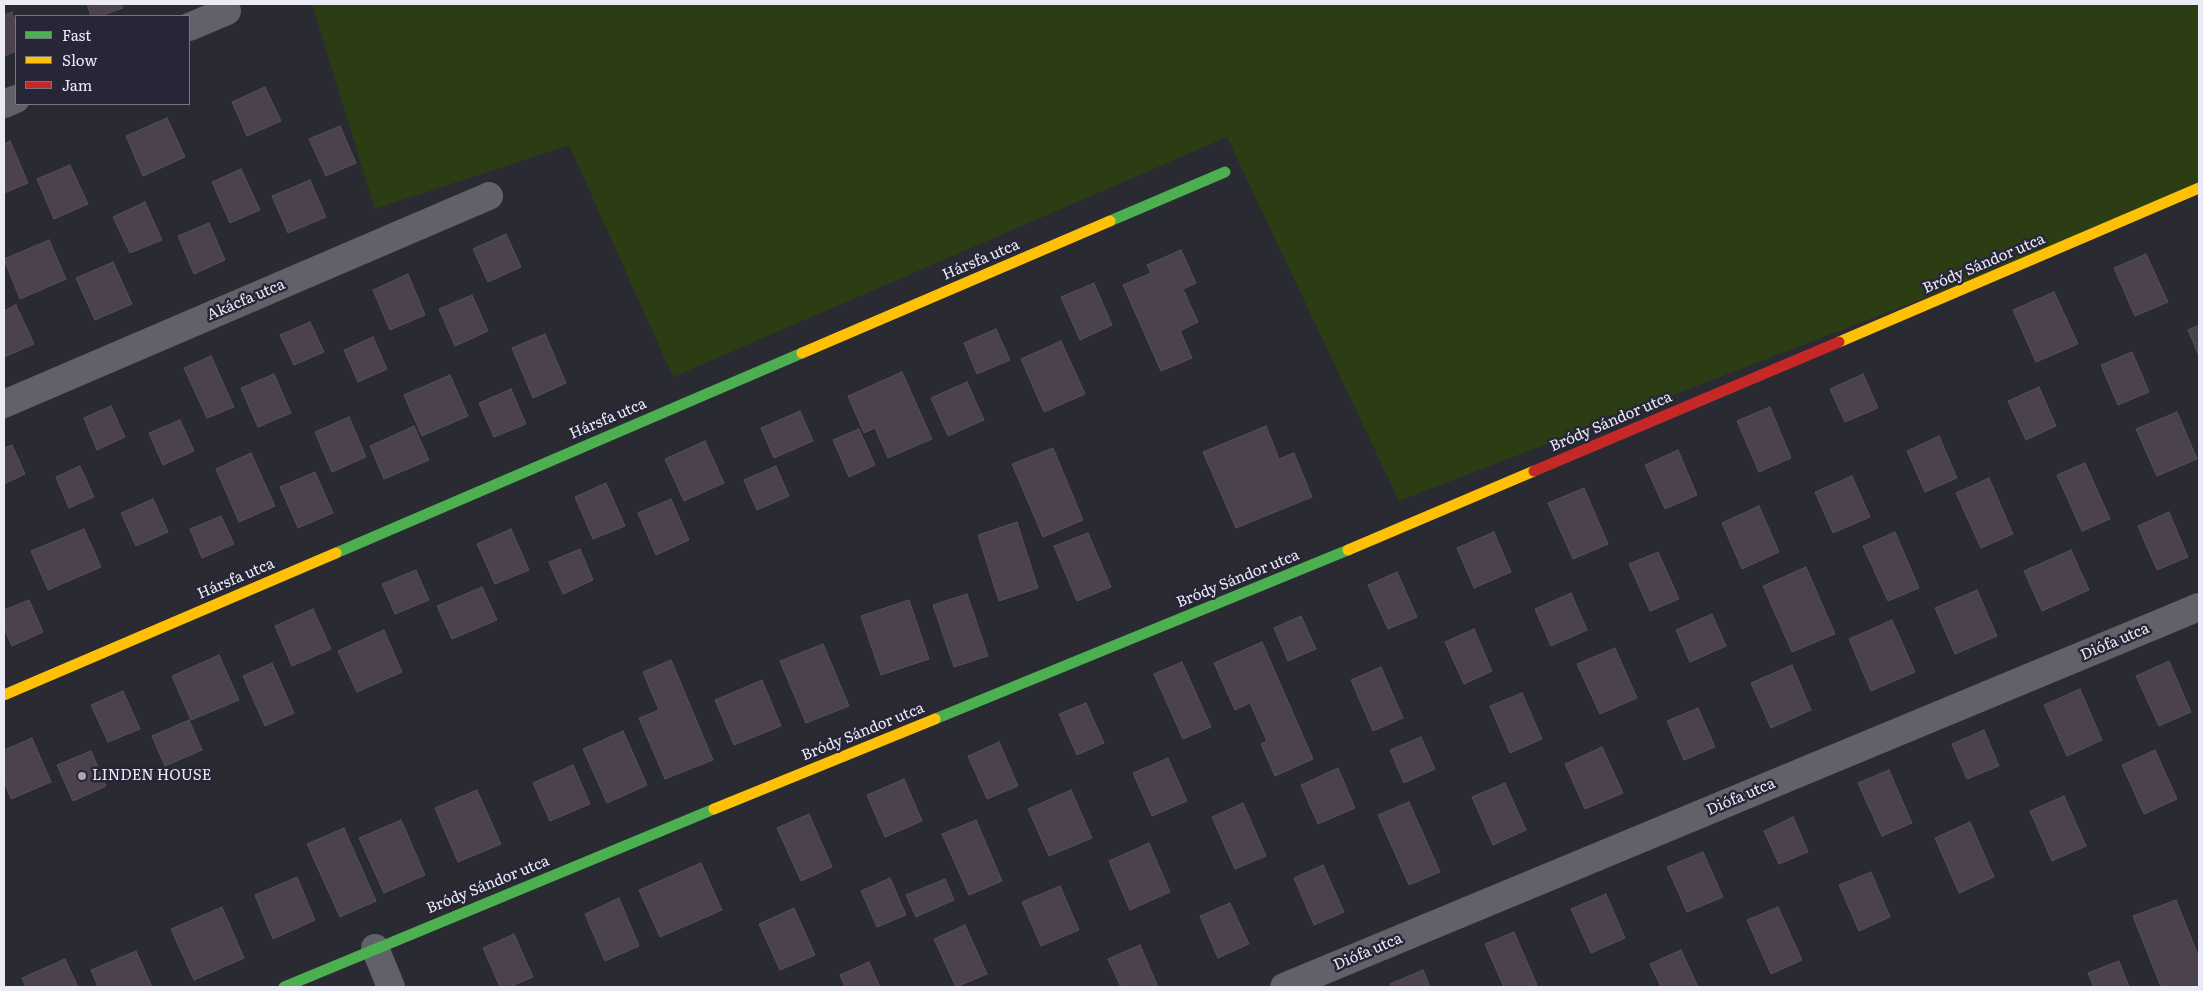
<!DOCTYPE html>
<meta charset="utf-8">
<style>
body{margin:0}
#map{position:relative;width:2203px;height:991px;overflow:hidden;background:#2a2a33;font-family:Literata,serif}
canvas{display:block}
.frame{position:absolute;inset:0;border:5px solid #ebebf7;pointer-events:none}
.legend{position:absolute;left:15px;top:15px;width:175px;height:90px;box-sizing:border-box;background:#262637;border:1px solid #757584;margin:0;padding:6px 9px;list-style:none;font-size:15px;color:#ebebf7}
.legend li{display:flex;align-items:center;gap:10px;height:25px}
.legend b{width:25px;border:1px solid #757584}
</style>
<div id="map">
<canvas width="2203" height="991"></canvas>
<div class="frame"></div>
<ul class="legend">
<li><b style="height:6px;background:#4caf50"></b>Fast</li>
<li><b style="height:6px;background:#ffc107"></b>Slow</li>
<li><b style="height:6px;background:#c62828"></b>Jam</li>
</ul>
</div>
<script>
const g = document.querySelector('canvas').getContext('2d');
g.lineJoin = 'round';
function fillPath(path, color) { g.fillStyle = color; g.fill(path, 'evenodd'); }
const poly = rows => new Path2D(rows.map(r => 'M' + r).join(''));
function stroke(path, color, width, dash) { g.strokeStyle = color; g.lineWidth = width; g.lineCap = dash ? 'butt' : 'round'; g.setLineDash(dash || []); g.stroke(path); }
function drawText(font, color, halo, rows, align = 'center') {
  g.font = font + ' Literata,serif'; g.lineWidth = 5; g.setLineDash([]); g.textBaseline = 'middle'; g.strokeStyle = halo; g.fillStyle = color; for (const [text, x, y, turn = 0] of rows) {
    g.save(); g.translate(x, y); g.rotate((+turn || 0) * Math.PI / 180); g.textAlign = isNaN(turn) ? turn : align; if (halo) g.strokeText(text, 0, 0); g.fillText(text, 0, 0); g.restore();
  }
}
const green = poly([
 [312,4,2199,4,2199,192,1399,501,1227,137,673,377,569,145,375,209]
]);
const building = poly([
 [87,4,121,4,123,8,100,16,91,16,87,4],
 [12,12,16,25,16,51,4,56,4,15,12,12],
 [265,87,281,121,247,136,232,102,265,87],
 [167,118,185,157,143,176,126,136,167,118],
 [340,126,356,163,326,176,309,139,340,126],
 [10,141,28,183,4,193,4,144,10,141],
 [70,165,88,204,54,219,37,179,70,165],
 [241,169,260,210,230,223,212,182,241,169],
 [310,180,326,217,288,233,272,196,310,180],
 [145,202,162,240,130,253,113,217,145,202],
 [209,223,225,260,194,274,178,236,209,223],
 [506,234,521,267,488,282,473,249,506,234],
 [49,240,66,279,20,299,4,259,49,240],
 [1181,250,1196,283,1183,289,1198,322,1180,331,1192,358,1161,371,1123,285,1151,273,1147,265,1181,250],
 [2146,254,2168,302,2135,316,2114,268,2146,254],
 [113,262,132,304,95,320,76,278,113,262],
 [408,274,425,315,390,330,373,290,408,274],
 [1094,283,1112,325,1080,340,1061,297,1094,283],
 [2054,292,2078,344,2036,362,2013,310,2054,292],
 [472,295,488,331,455,346,439,309,472,295],
 [16,305,34,344,4,357,4,311,16,305],
 [310,322,324,352,294,365,280,335,310,322],
 [2199,325,2199,356,2188,330,2199,325],
 [996,329,1010,360,977,374,964,343,996,329],
 [545,334,566,383,533,398,512,348,545,334],
 [373,337,387,369,358,382,344,350,373,337],
 [1061,341,1085,394,1044,412,1021,359,1061,341],
 [2132,352,2149,392,2118,405,2101,365,2132,352],
 [211,356,234,407,207,418,184,368,211,356],
 [902,372,932,439,888,458,875,428,864,433,848,396,902,372],
 [274,374,291,413,258,427,241,388,274,374],
 [1863,374,1878,408,1845,422,1830,389,1863,374],
 [450,375,468,416,422,436,404,395,450,375],
 [967,382,984,420,948,436,931,398,967,382],
 [2039,387,2056,426,2026,440,2008,401,2039,387],
 [511,389,526,424,494,437,479,403,511,389],
 [111,406,125,437,97,450,84,418,111,406],
 [1770,407,1791,458,1759,472,1737,421,1770,407],
 [800,411,813,441,774,458,761,428,800,411],
 [2177,412,2197,459,2157,476,2136,429,2177,412],
 [349,417,366,457,332,472,315,432,349,417],
 [180,420,194,451,163,465,149,433,180,420],
 [414,426,429,460,384,479,370,446,414,426],
 [1266,426,1279,459,1294,453,1312,497,1236,528,1203,452,1266,426],
 [859,429,875,465,849,477,833,440,859,429],
 [1939,436,1957,478,1925,492,1907,451,1939,436],
 [705,441,724,483,684,501,665,459,705,441],
 [12,445,25,474,4,484,4,448,12,445],
 [1053,448,1083,520,1043,537,1012,464,1053,448],
 [1678,450,1697,495,1665,509,1645,465,1678,450],
 [251,453,275,506,239,522,216,469,251,453],
 [2085,463,2110,519,2082,531,2057,475,2085,463],
 [80,466,94,497,69,508,56,477,80,466],
 [776,466,789,496,757,510,744,480,776,466],
 [315,472,333,513,298,528,280,487,315,472],
 [1852,476,1870,517,1833,533,1815,492,1852,476],
 [1989,478,2013,534,1981,548,1956,493,1989,478],
 [606,483,625,526,593,539,575,497,606,483],
 [1584,488,1608,544,1573,559,1548,503,1584,488],
 [153,499,168,532,136,546,121,513,153,499],
 [671,499,689,540,656,555,638,513,671,499],
 [1759,506,1779,552,1742,569,1722,523,1759,506],
 [2169,512,2188,557,2157,570,2138,526,2169,512],
 [221,516,234,544,202,558,190,529,221,516],
 [1017,522,1038,588,999,601,978,535,1017,522],
 [84,529,101,567,48,590,31,551,84,529],
 [511,529,529,570,495,584,477,544,511,529],
 [1494,532,1511,572,1474,588,1457,548,1494,532],
 [1895,532,1919,588,1888,601,1863,546,1895,532],
 [1088,533,1111,587,1077,601,1054,546,1088,533],
 [580,549,593,580,563,594,549,562,580,549],
 [2071,550,2089,590,2042,611,2024,571,2071,550],
 [1658,552,1679,599,1650,611,1629,564,1658,552],
 [1806,567,1835,634,1792,652,1763,586,1806,567],
 [416,570,429,600,395,614,382,584,416,570],
 [1397,572,1417,617,1388,629,1368,585,1397,572],
 [482,587,497,620,452,639,437,606,482,587],
 [1977,590,1997,636,1955,654,1935,608,1977,590],
 [1571,593,1587,630,1551,646,1535,609,1571,593],
 [967,594,988,656,954,667,933,605,967,594],
 [29,600,43,632,12,646,4,628,4,610,29,600],
 [909,600,929,659,881,675,861,616,909,600],
 [313,609,331,649,292,666,275,626,313,609],
 [1712,614,1726,646,1690,662,1676,630,1712,614],
 [1301,616,1316,649,1288,661,1274,628,1301,616],
 [1892,620,1915,672,1871,691,1849,639,1892,620],
 [1474,629,1492,671,1464,684,1445,642,1474,629],
 [384,630,402,672,357,692,338,651,384,630],
 [1262,642,1313,759,1275,776,1261,744,1267,741,1250,703,1235,710,1214,663,1262,642],
 [823,644,849,706,806,723,780,661,823,644],
 [1615,648,1637,698,1600,714,1577,664,1615,648],
 [219,655,239,700,191,720,172,676,219,655],
 [671,660,713,760,665,779,639,718,659,710,643,672,671,660],
 [2169,661,2191,712,2159,726,2136,676,2169,661],
 [1182,662,1211,727,1183,739,1154,674,1182,662],
 [272,663,294,713,265,726,243,676,272,663],
 [1792,665,1811,710,1771,728,1751,683,1792,665],
 [1381,667,1403,718,1373,731,1351,680,1381,667],
 [762,680,781,726,734,745,715,700,762,680],
 [2080,689,2102,740,2067,756,2044,705,2080,689],
 [123,691,140,729,108,742,91,705,123,691],
 [1522,693,1542,739,1510,753,1490,706,1522,693],
 [1086,703,1104,743,1077,755,1059,714,1086,703],
 [1698,708,1715,747,1684,760,1667,721,1698,708],
 [189,720,202,750,165,766,152,736,189,720],
 [1984,730,1999,766,1967,779,1952,744,1984,730],
 [623,731,647,785,607,803,583,749,623,731],
 [1421,737,1435,769,1404,783,1390,750,1421,737],
 [32,738,51,782,11,799,4,781,4,750,32,738],
 [999,742,1018,786,987,799,968,756,999,742],
 [1602,747,1623,793,1585,809,1565,764,1602,747],
 [2155,750,2177,799,2144,814,2122,765,2155,750],
 [91,751,106,786,73,801,57,765,91,751],
 [1168,758,1187,801,1152,816,1133,773,1168,758],
 [573,765,590,804,550,821,533,783,573,765],
 [1338,768,1355,808,1318,824,1301,785,1338,768],
 [1889,770,1912,823,1882,836,1858,783,1889,770],
 [904,779,922,821,885,837,867,795,904,779],
 [1505,783,1526,830,1493,845,1472,797,1505,783],
 [477,790,501,844,458,862,435,808,477,790],
 [1071,790,1092,838,1049,856,1028,809,1071,790],
 [2064,796,2086,846,2052,861,2030,811,2064,796],
 [1409,802,1440,872,1409,885,1378,815,1409,802],
 [1243,803,1266,856,1235,869,1212,817,1243,803],
 [809,814,832,867,801,881,777,828,809,814],
 [1793,817,1808,852,1779,864,1764,831,1793,817],
 [401,820,425,875,384,893,359,838,401,820],
 [976,820,1002,881,969,895,942,834,976,820],
 [1970,822,1994,877,1959,893,1935,838,1970,822],
 [344,828,376,901,340,917,307,844,344,828],
 [1149,843,1170,892,1130,910,1109,861,1149,843],
 [1703,852,1723,897,1687,912,1667,867,1703,852],
 [701,863,722,910,660,937,639,890,701,863],
 [1323,865,1344,912,1314,925,1294,878,1323,865],
 [1871,872,1890,917,1859,931,1839,885,1871,872],
 [297,877,315,920,273,939,255,895,297,877],
 [890,878,906,915,877,927,861,891,890,878],
 [945,879,954,900,916,917,906,895,945,879],
 [1060,886,1079,930,1041,946,1022,902,1060,886],
 [1606,894,1625,938,1591,953,1571,909,1606,894],
 [619,898,639,946,605,961,585,914,619,898],
 [2176,900,2199,958,2199,987,2161,987,2133,916,2176,900],
 [1230,903,1249,944,1218,958,1200,916,1230,903],
 [222,907,244,958,194,980,171,929,222,907],
 [1778,907,1802,960,1771,974,1747,920,1778,907],
 [794,908,815,955,780,970,759,924,794,908],
 [965,925,987,974,956,987,934,939,965,925],
 [1514,932,1537,985,1531,987,1504,987,1485,944,1514,932],
 [514,934,533,977,510,987,500,987,483,948,514,934],
 [1140,945,1158,987,1121,987,1108,959,1140,945],
 [1681,950,1698,987,1661,987,1650,964,1681,950],
 [136,951,152,987,98,987,91,970,136,951],
 [65,959,78,987,26,987,22,978,65,959],
 [2119,961,2129,987,2094,987,2088,973,2119,961],
 [869,962,880,987,845,987,840,975,869,962],
 [1423,970,1430,987,1392,987,1390,984,1423,970]
]);
const street = poly([
 [189,27,227,11],
 [4,104,16,99],
 [4,404,489,196],
 [375,948,391,987],
 [1284,987,2199,607]
]);
const fast = poly([
 [1110,221,1225,172],
 [336,553,802,353],
 [935,719,1348,550],
 [284,987,714,809]
]);
const slow = poly([
 [1839,342,2199,188],
 [802,353,1110,221],
 [1348,550,1534,471],
 [4,695,336,553],
 [714,809,935,719]
]);
const jam = poly([
 [1534,471,1839,342]
]);
const markers = [
 [82,776,5,"#a7a7b2"]
];
const streetNames = [
 ["Hársfa utca",981,260,-23],
 ["Bródy Sándor utca",1984,264,-23],
 ["Akácfa utca",246,300,-23],
 ["Hársfa utca",608,419,-23],
 ["Bródy Sándor utca",1611,422,-23],
 ["Hársfa utca",236,579,-23],
 ["Bródy Sándor utca",1238,579,-22],
 ["Diófa utca",2115,642,-23],
 ["Bródy Sándor utca",863,732,-22],
 ["Diófa utca",1741,797,-23],
 ["Bródy Sándor utca",488,885,-22],
 ["Diófa utca",1368,952,-23]
];
const poiNames = [
 ["LINDEN HOUSE",92,776]
];
fillPath(green, '#2c3d13');
fillPath(building, '#4c424d');
stroke(building, '#545056', 1);
stroke(street, '#616169', 28);
stroke(fast, '#4caf50', 11);
stroke(slow, '#ffc107', 11);
stroke(jam, '#c62828', 11);
for (const [x, y, r, color] of markers) { const dot = new Path2D(); dot.arc(x, y, r, 0, 2 * Math.PI); g.fillStyle = color; g.fill(dot); stroke(dot, '#262637', 2); }
drawText('15px', '#ebebf7', '#262637', streetNames);
drawText('15px', '#ebebf7', '#262637', poiNames, 'left');
</script>
